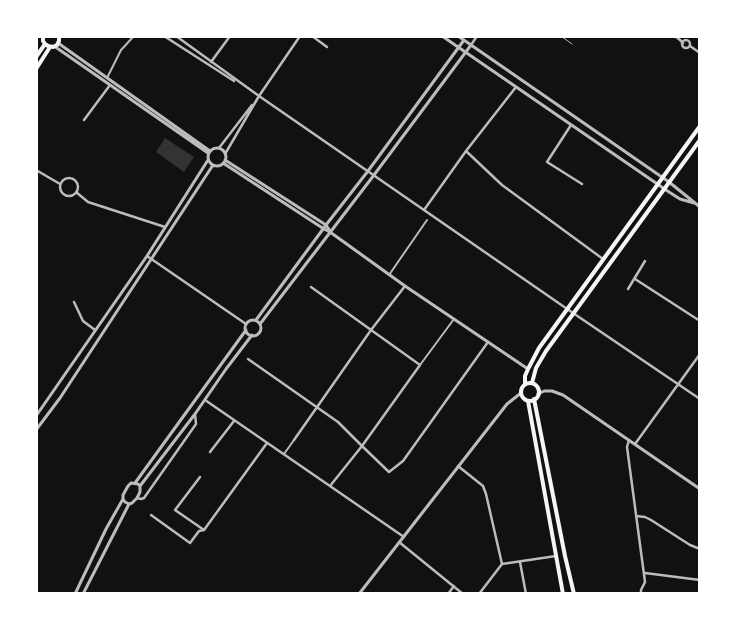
<!DOCTYPE html>
<style>
body{margin:0}
#map{position:relative;width:736px;height:630px;overflow:hidden;background:#111;font-family:"Source Sans 3",sans-serif}
canvas{display:block}
.frame{position:absolute;inset:0;border:38px solid #fff;pointer-events:none}
</style>
<div id="map">
<canvas width="736" height="630"></canvas>
<div class="frame"></div>
</div>
<script>
const g = document.querySelector('canvas').getContext('2d');
g.lineJoin = 'round';
function fillPath(path, color) { g.fillStyle = color; g.fill(path, 'evenodd'); }
const poly = rows => new Path2D(rows.map(r => 'M' + r).join(''));
function stroke(path, color, width, dash) { g.strokeStyle = color; g.lineWidth = width; g.lineCap = dash ? 'butt' : 'round'; g.setLineDash(dash || []); g.stroke(path); }
const water = poly([
 [165,138,194,157,184,172,156,152]
]);
const service = poly([
 [561,36,572,44]
]);
const pedestrian = poly([
 [107,78,121,50,134,36],
 [389,275,427,220],
 [420,365,454,319],
 [284,454,294,440]
]);
const minor = poly([
 [164,36,234,81],
 [176,36,259,96,573,313,700,399],
 [312,36,327,47],
 [675,36,680,40,683,43],
 '682 44a4 4 0 1 1 8 0a4 4 0 1 1-8 0Z',
 [471,45,477,36],
 [690,46,700,53],
 [211,62,230,36],
 [84,120,110,85],
 [571,125,547,162,582,184],
 [219,148,252,105],
 [466,151,502,185,603,259],
 [225,154,259,96,300,36],
 [36,170,60,184],
 '60 187a9 9 0 1 1 18 0a9 9 0 1 1-18 0Z',
 [76,192,88,202,165,227],
 [424,210,466,151,516,87],
 [147,256,246,324],
 [635,279,700,321],
 [311,287,420,365,362,446,330,486],
 [628,289,645,261],
 [74,302,83,321,95,330],
 [248,359,338,422,362,446,389,472,403,461,488,342],
 [205,400,404,537],
 [294,440,371,330,405,286],
 [629,440,627,447,645,582,641,590,641,594],
 [635,444,700,354],
 [210,452,234,421],
 [458,466,483,486,486,494,502,564],
 [200,477,175,510,204,530],
 [137,498,141,499,144,498,196,424,195,414],
 [151,515,190,543,199,531,204,530,267,443],
 [636,516,645,517,651,520,690,545,700,549],
 [399,542,463,594],
 [520,562,526,594],
 [502,564,556,556],
 [645,573,700,580],
 [448,594,454,586],
 [479,594,502,564]
]);
const tertiary = poly([
 [442,36,669,192,680,199,694,203],
 [458,36,669,182,700,207],
 [58,43,210,151],
 [54,46,208,153],
 '208 157a9 9 0 1 1 18 0a9 9 0 1 1-18 0Z',
 [225,160,326,225,330,231],
 [223,163,324,229,330,232,405,286,528,369],
 [256,320,326,225,368,171,464,40],
 '245 328a8 8 0 1 1 16 0a8 8 0 1 1-16 0Z',
 [260,324,374,175,471,45],
 [538,394,544,391,552,391,563,395,700,489],
 [36,416,147,256,208,160],
 [36,430,60,398,213,165],
 [131,483,138,484,140,486,140,492,137,498,132,503,129,504,125,502,123,499,123,495,128,486,131,483],
 [135,483,246,330],
 [140,486,195,414,226,369,252,335],
 [75,594,106,529,123,499],
 [83,594,129,504],
 [359,594,507,404,521,393]
]);
const secondary = poly([
 [43,36,43,41,45,44,48,46,53,47,57,45,59,41,59,36],
 [36,57,45,44],
 [36,69,50,47],
 '521 392a9 9 0 1 1 18 0a9 9 0 1 1-18 0Z',
 [532,383,536,368,546,351,700,140],
 [525,384,525,376,528,369,539,348,700,126],
 [534,399,565,556,574,594],
 [528,401,563,594]
]);
fillPath(water, '#333');
stroke(service, '#bcbcbc', 1);
stroke(pedestrian, '#bcbcbc', 2);
stroke(minor, '#bcbcbc', 2.5);
stroke(tertiary, '#bcbcbc', 3);
stroke(secondary, '#f5f5f5', 4);
</script>
